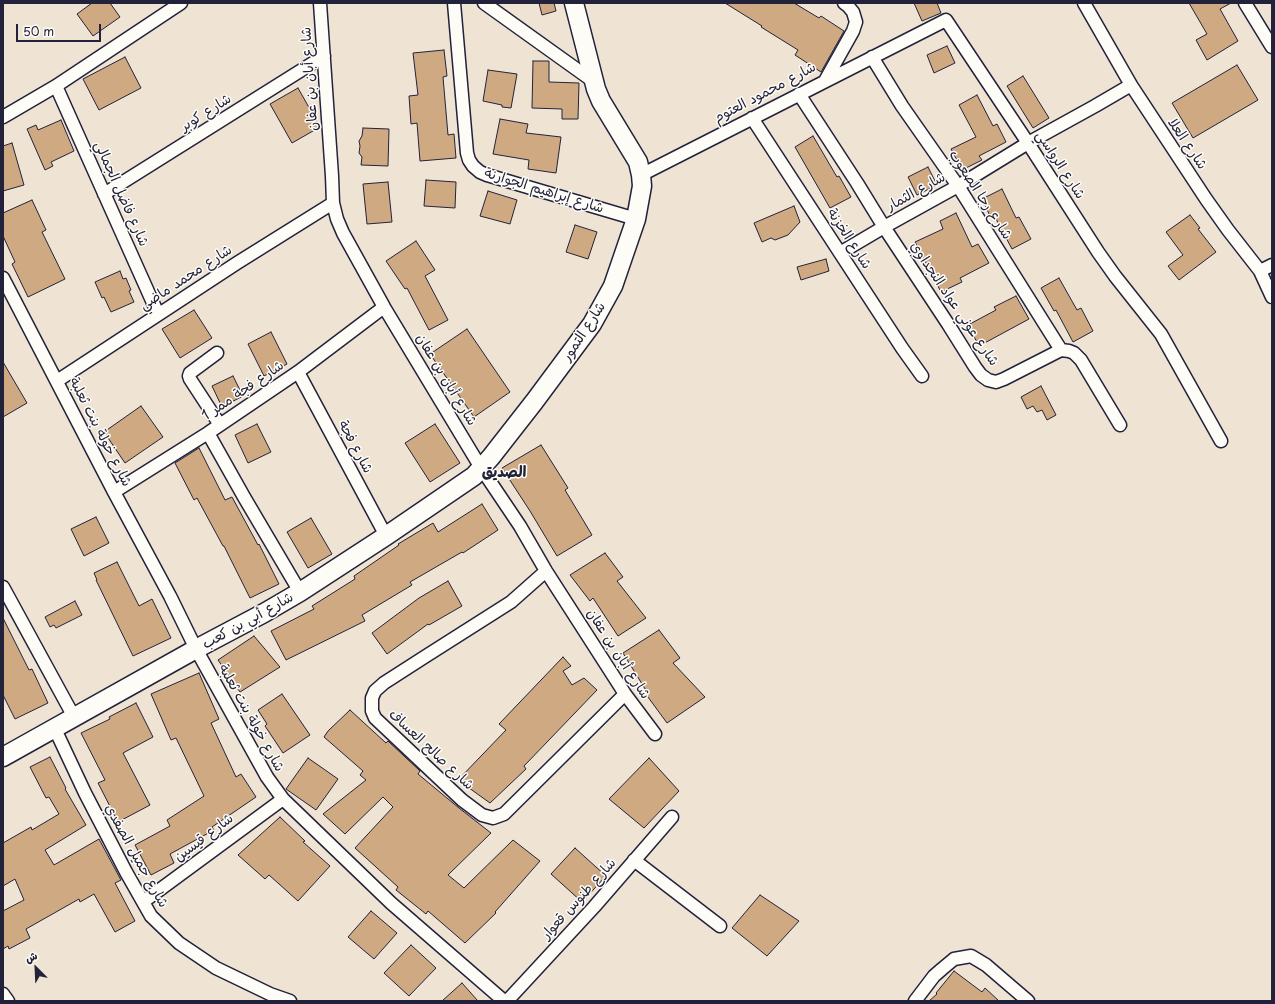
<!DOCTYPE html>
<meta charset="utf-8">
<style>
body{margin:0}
#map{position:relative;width:1275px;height:1004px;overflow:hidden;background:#efe3d4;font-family:"Playpen Sans","Playpen Sans Arabic",sans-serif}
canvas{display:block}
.frame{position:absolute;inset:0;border:4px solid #22223b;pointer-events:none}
.north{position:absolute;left:16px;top:948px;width:40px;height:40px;-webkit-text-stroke:3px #fdfcf7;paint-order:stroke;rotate:336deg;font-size:11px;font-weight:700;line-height:16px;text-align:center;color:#22223b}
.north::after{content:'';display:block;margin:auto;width:14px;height:18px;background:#22223b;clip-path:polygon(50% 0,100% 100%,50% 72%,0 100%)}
.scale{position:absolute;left:16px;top:24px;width:85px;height:18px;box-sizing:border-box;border:2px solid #22223b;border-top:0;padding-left:5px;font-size:12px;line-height:14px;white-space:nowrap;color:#22223b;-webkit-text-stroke:3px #fdfcf7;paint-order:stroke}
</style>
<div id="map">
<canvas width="1275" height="1004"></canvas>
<div class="frame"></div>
<div class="north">ش</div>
<div class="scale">50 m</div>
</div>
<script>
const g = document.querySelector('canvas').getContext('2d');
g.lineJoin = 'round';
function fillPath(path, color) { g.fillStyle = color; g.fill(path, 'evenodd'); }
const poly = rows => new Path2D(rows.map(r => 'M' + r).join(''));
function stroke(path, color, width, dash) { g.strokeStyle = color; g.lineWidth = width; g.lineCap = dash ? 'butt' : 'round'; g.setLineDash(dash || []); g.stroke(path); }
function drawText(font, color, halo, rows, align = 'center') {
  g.font = font + ' "Playpen Sans","Playpen Sans Arabic",sans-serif'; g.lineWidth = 3; g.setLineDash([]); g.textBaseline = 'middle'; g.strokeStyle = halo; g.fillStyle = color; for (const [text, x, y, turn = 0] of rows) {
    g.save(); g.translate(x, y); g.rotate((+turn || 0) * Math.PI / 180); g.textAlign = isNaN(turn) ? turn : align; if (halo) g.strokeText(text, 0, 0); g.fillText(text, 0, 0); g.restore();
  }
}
const building = poly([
 [92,3,110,3,120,17,93,36,77,14,92,3],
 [539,3,554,3,556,11,542,15,539,3],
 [725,3,794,3,819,18,821,16,844,31,821,72,795,55,798,50,761,27,762,26,725,3],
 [914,3,937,3,941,13,922,21,914,3],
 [1189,3,1231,3,1220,9,1238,41,1207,60,1196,40,1207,34,1189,3],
 [947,46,955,63,934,73,927,55,947,46],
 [444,50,447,76,443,77,448,135,454,134,456,158,420,161,417,123,411,124,409,96,418,95,413,53,444,50],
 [125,57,141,88,99,110,83,79,125,57],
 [533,61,549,61,549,82,579,83,578,119,562,119,562,109,532,108,533,61],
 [1237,65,1258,100,1193,138,1172,103,1237,65],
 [488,70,517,74,511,108,502,107,502,105,483,101,488,70],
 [1023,76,1049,118,1033,128,1007,86,1023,76],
 [298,88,320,127,292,143,270,104,298,88],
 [977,95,993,126,997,124,1006,142,979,156,982,160,962,170,951,149,976,137,959,105,977,95],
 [500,119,528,124,526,133,561,137,556,173,528,169,529,160,493,154,500,119],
 [61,120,74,151,51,162,53,166,45,170,27,129,36,125,38,130,61,120],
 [363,128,389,129,388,166,361,165,362,157,359,153,360,146,359,141,362,136,363,128],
 [813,136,837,177,839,176,851,197,830,208,795,147,813,136],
 [12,143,24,185,3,191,3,146,12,143],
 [928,167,937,185,917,195,908,177,928,167],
 [426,180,456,182,455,208,424,206,426,180],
 [388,182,392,222,367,224,363,184,388,182],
 [1002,189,1016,218,1019,217,1031,239,1012,249,995,217,991,218,982,199,1002,189],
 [488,191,517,200,510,224,480,216,488,191],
 [32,200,46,230,42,232,65,279,28,297,12,264,15,262,3,236,3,213,32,200],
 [794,206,800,222,788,235,775,240,771,238,762,242,754,223,794,206],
 [956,213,972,247,978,244,989,263,960,278,962,282,941,292,915,242,943,229,940,221,956,213],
 [1190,215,1200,228,1198,229,1216,252,1179,280,1168,266,1183,255,1166,232,1190,215],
 [575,225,597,232,588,259,566,252,575,225],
 [416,241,435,270,425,276,448,320,429,330,407,288,405,289,386,261,416,241],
 [826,259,829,271,801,280,797,267,826,259],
 [120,271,123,279,126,278,131,290,129,291,134,302,111,312,104,297,102,298,95,282,120,271],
 [1059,278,1077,310,1081,308,1093,331,1073,342,1056,310,1054,311,1041,288,1059,278],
 [1016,296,1029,319,979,346,968,325,996,310,994,307,1016,296],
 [194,310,212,338,180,358,162,329,194,310],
 [467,329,510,392,474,417,430,354,467,329],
 [271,332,287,364,264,376,248,344,271,332],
 [3,362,27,403,3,417,3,362],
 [233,376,243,396,222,407,212,386,233,376],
 [1041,386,1056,415,1047,420,1042,410,1037,412,1033,406,1027,409,1021,397,1041,386],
 [141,406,163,437,125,463,104,432,141,406],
 [257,424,271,452,248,463,235,435,257,424],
 [435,424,460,463,430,482,405,443,435,424],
 [541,445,568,488,565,490,592,535,557,556,530,511,502,468,541,445],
 [199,448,225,500,232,497,258,545,259,544,279,584,250,598,224,546,223,546,197,498,194,500,175,463,199,448],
 [482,504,498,530,463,553,462,552,410,582,412,585,362,615,365,621,286,660,271,631,314,609,312,606,355,579,354,576,399,545,398,544,433,523,438,532,482,504],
 [96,517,109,543,84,556,71,529,96,517],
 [311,518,332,554,308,568,287,532,311,518],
 [605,553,623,577,617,581,646,618,618,636,593,598,590,601,570,575,605,553],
 [117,562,139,606,152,599,171,638,133,656,96,580,97,580,94,573,117,562],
 [448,581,462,606,429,625,428,624,387,654,372,633,419,598,448,581],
 [75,601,82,615,56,628,54,625,50,627,45,617,75,601],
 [3,618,29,670,32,669,48,703,15,719,3,695,3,618],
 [659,630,680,658,673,663,705,697,667,723,645,693,647,692,623,653,659,630],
 [254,636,280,667,240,692,218,660,254,636],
 [563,657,571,666,563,671,572,685,584,678,597,690,524,766,526,769,490,803,458,780,506,730,499,724,563,657],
 [199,673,219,719,211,723,236,777,241,774,256,797,212,827,214,830,170,854,174,863,151,875,135,845,170,826,167,820,204,796,176,738,171,740,151,694,199,673],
 [282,694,310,735,283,753,265,726,267,724,258,710,282,694],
 [136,703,153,737,123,753,150,805,118,822,98,783,105,780,81,733,110,719,109,717,136,703],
 [350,710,386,743,388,741,420,771,418,774,459,808,491,833,448,875,464,888,513,840,540,861,495,912,496,913,465,943,428,911,426,914,396,890,398,887,355,848,393,807,383,797,345,834,323,814,366,780,360,775,363,771,324,737,328,731,350,710],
 [50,757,66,788,65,789,86,825,45,850,54,865,99,839,121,880,115,883,135,921,115,932,94,894,80,902,79,899,26,929,30,938,9,949,8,946,3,949,3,911,24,900,15,879,3,886,3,843,31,827,32,830,59,814,49,797,46,798,30,767,50,757],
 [308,758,338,779,316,810,286,789,308,758],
 [649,758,679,791,644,828,609,799,649,758],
 [280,817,305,841,303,842,330,866,298,901,269,875,265,879,238,855,280,817],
 [575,848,606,876,582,902,551,874,575,848],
 [760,895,799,921,767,956,732,928,760,895],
 [371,911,397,933,374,959,348,937,371,911],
 [411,945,436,968,409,996,384,973,411,945],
 [954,971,982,992,985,988,999,1001,929,1001,937,994,936,993,954,971],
 [462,983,478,1001,442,1001,462,983]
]);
const street = poly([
 [320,3,332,176,333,203,337,219,343,233,384,307,481,468,520,526,546,571,625,694,655,734],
 [454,3,467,153,469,160,473,166,480,172,487,175,636,219],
 [484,3,593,81],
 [1084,3,1131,85,1206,199,1228,230,1260,271,1272,297],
 [1245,3,1272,47],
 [872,57,902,106,958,186,1061,350],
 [825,81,853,31,856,22,853,12,848,6,844,3],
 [56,86,158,314],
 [799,94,857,183,884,227,948,324,975,367,981,375,988,380,996,382,1004,379,1055,353,1061,350,1069,351,1074,353,1081,360,1120,425],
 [3,117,56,86,181,3],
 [752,118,902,348,922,376],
 [641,175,946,20,1028,143,1098,252,1115,276,1161,334,1221,441],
 [104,194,324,56],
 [840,253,884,227,958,186,1028,143,1095,106,1131,85],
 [1260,271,1272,265],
 [3,278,114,492,170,596,196,649,267,777,283,799,391,903,504,1001],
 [217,353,190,373,189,376,190,379,220,425],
 [298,372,386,536],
 [57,381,237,263,333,203],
 [208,433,244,497,300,592],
 [114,492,208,433,298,372,384,307],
 [546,571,511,602,426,656,384,683,375,691,372,698,372,711,375,718,462,800,482,815,493,818,504,814,625,694],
 [3,587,74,717],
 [54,727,85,793,126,872,151,916,179,943,216,968,270,994,290,1001],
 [634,860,720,926],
 [143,902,283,799],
 [3,994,8,1001],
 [507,1001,594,907,672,817],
 [915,1001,934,976,942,969,954,959,971,956,986,965,1028,1001]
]);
const secondary = poly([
 [3,757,196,649,264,613,300,592,386,536,474,476,491,457,534,402,592,324,613,286,636,219,642,186,641,175,638,162,601,101,596,89,574,3]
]);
const streetNames = [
 ["شارع أبان بن عفان",310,79,-94],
 ["شارع محمود العتوم",765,93,-28],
 ["شارع كوبر",206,113,-32],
 ["شارع العلا",1187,144,56],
 ["شارع الرواسي",1060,165,57],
 ["شارع إبراهيم الجوارنة",544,191,17],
 ["شارع الثمار",916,192,-29],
 ["شارع فاضل الجمالي",121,194,66],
 ["شارع رجا الصعوب",980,195,57],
 ["شارع الخزنة",849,239,57],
 ["شارع محمد ماضي",186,278,-33],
 ["شارع عوني عواد النجداوي",954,304,56],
 ["شارع التمور",584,332,-57],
 ["شارع أبان بن عفان",446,380,59],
 ["شارع فجة ممر 1",243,391,-34],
 ["شارع خولة بنت ثعلبة",100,432,63],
 ["شارع فجة",355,447,62],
 ["شارع أبي بن كعب",248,621,-29],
 ["شارع أبان بن عفان",618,654,57],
 ["شارع خولة بنت ثعلبة",251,718,61],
 ["شارع صالح العساف",431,750,43],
 ["شارع قيسين",204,838,-37],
 ["شارع جميل الصفدي",136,856,61],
 ["شارع طنوس قعوار",579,899,-48]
];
const neighbourhoodNames = [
 ["الصديق",504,473]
];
fillPath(building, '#cfa981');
stroke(building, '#22223b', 1);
stroke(street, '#22223b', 15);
stroke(secondary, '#22223b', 21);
stroke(street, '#fdfcf7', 12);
stroke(secondary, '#fdfcf7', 18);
drawText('14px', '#22223b', '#fdfcf7', streetNames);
drawText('bold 15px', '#22223b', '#fdfcf7', neighbourhoodNames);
</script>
